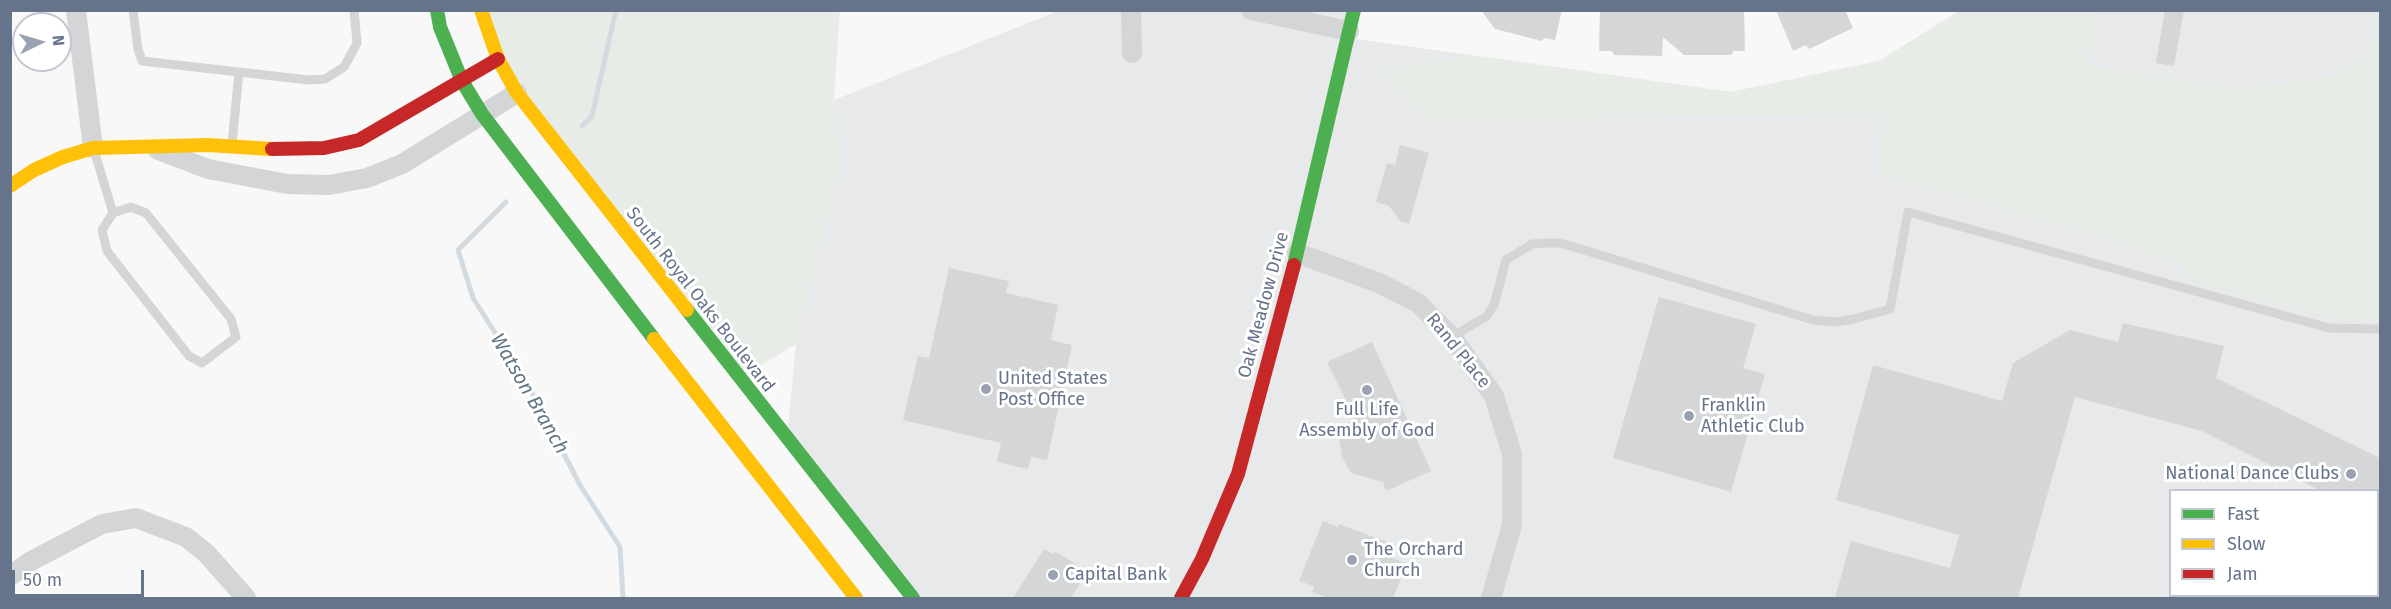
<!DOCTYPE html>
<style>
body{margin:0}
#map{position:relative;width:2391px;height:609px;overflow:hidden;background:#f8f8f8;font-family:"Fira Sans",sans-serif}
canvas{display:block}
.frame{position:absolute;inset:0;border:12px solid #66748b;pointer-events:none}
.legend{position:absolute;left:2169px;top:489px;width:210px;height:108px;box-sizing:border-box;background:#fff;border:2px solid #c2c7d1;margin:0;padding:8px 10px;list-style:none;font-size:18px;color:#66748b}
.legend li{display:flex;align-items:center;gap:12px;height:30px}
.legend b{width:30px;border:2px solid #c2c7d1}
.north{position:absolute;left:12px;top:12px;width:60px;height:60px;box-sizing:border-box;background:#fff;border:2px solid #c2c7d1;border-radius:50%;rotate:85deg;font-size:16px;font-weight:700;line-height:24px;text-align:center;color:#66748b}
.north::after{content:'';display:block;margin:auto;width:21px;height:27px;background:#99a2b1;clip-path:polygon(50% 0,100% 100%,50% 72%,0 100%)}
.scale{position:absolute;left:12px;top:570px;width:132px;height:27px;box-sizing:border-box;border:3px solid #66748b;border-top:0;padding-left:8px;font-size:18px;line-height:21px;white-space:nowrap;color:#66748b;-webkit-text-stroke:4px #fff;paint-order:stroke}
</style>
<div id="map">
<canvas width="2391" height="609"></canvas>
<div class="frame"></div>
<ul class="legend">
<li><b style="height:8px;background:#4caf50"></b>Fast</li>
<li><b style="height:8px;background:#ffc107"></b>Slow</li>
<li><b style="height:8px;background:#c62828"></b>Jam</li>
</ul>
<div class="north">N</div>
<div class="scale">50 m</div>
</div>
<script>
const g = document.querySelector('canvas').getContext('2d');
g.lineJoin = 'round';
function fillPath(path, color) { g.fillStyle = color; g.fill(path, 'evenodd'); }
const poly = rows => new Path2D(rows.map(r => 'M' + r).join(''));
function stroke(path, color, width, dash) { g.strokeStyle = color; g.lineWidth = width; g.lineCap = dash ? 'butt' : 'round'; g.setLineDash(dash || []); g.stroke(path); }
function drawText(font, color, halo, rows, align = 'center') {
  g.font = font + ' "Fira Sans",sans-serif'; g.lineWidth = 6; g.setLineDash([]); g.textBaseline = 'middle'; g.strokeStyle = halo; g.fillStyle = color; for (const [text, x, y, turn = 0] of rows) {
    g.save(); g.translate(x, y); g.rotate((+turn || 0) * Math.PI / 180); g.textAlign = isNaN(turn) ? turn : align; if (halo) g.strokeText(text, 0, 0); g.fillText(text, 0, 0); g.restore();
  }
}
const built = poly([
 [1058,11,1356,11,1350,38,1731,92,1879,61,1959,11,2380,11,2380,598,913,598,787,440,796,344,841,164,834,100],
 [2170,490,2378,490,2378,596,2170,596]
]);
const green = poly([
 [481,11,840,11,834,100,841,164,796,344,739,379,517,93],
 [2097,11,2088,66,2179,79,2234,90,2334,76,2367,57,2376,11,2380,11,2380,320,2325,317,2183,277,2183,265,2082,230,1878,174,1885,114,1426,120,1375,70,1479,56,1731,92,1879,61,1959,11]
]);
const stream = poly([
 [582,126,592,116,616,10],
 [506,202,458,250,473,298,527,383,580,485,620,547,623,598]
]);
const building = poly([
 [1481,10,1562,10,1555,40,1544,38,1542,41,1495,29],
 [1600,10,1744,10,1745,51,1733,51,1732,55,1684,55,1663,37,1662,56,1614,55,1612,51,1599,51],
 [1776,10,1845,10,1853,28,1809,49,1806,45,1793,51],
 [2165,10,2184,10,2174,66,2156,63],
 [1400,145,1429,153,1409,224,1400,221,1389,206,1376,202,1387,163,1395,165],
 [949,268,1009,281,1006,293,1058,305,1051,340,1072,345,1047,460,1031,457,1028,469,997,462,1001,443,903,420,918,356,929,358],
 [1659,297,1756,324,1743,368,1765,374,1731,492,1613,458],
 [2123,323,2224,346,2216,378,2380,458,2380,490,2319,490,2202,431,2075,397,2018,598,1835,598,1851,541,1950,568,1959,535,1836,500,1873,365,2002,401,2013,363,2070,330,2118,342],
 [1372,342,1431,471,1386,491,1383,482,1351,473,1342,457,1339,438,1345,426,1354,417,1327,362],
 [1323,521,1338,527,1339,524,1387,542,1383,554,1407,564,1393,598,1329,598,1312,592,1314,586,1299,581],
 [1044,549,1053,554,1056,552,1077,565,1073,572,1083,578,1071,598,1013,598]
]);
const lane = poly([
 [133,10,138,49,142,61,309,80,325,79,344,67,357,43,354,10],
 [232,144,239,72],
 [94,150,113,213,131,207,146,213,231,319,236,337,202,363,189,356,107,251,102,230,113,213],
 [1452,337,1487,316,1494,305,1506,260,1532,244,1549,243,1559,243,1574,247,1813,320,1834,322,1854,319,1890,309,1908,212,2329,328,2380,329]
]);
const street = poly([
 [76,10,93,148],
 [1131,10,1132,53],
 [1251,10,1349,31],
 [158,150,208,169,287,184,329,185,367,178,402,164,517,93],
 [1297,253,1379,283,1418,303,1452,337,1494,396,1512,454,1512,525,1491,598],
 [10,576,31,561,102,524,136,518,186,537,206,553,246,598]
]);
const fast = poly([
 [437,10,440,27,462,81,482,114,654,339],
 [1294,265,1354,10],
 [687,310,913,598]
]);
const slow = poly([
 [481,10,498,59,517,93,687,310],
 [10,186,34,170,63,157,93,148,208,145,272,149],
 [654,339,856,598]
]);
const jam = poly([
 [272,149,324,148,359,140,498,59],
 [1181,598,1202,559,1238,474,1294,265]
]);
const markers = [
 [986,389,6,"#99a2b1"],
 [1367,390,6,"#99a2b1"],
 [1689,416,6,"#99a2b1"],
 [2351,474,6,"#99a2b1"],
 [1352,560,6,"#99a2b1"],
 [1053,575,6,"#99a2b1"]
];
const streetNames = [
 ["South Royal Oaks Boulevard",700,300,52],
 ["Oak Meadow Drive",1264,305,-75],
 ["Rand Place",1458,351,51]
];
const poiNames = [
 ["United States",998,379],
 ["Post Office",998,400],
 ["Franklin",1701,406],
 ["Athletic Club",1701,427],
 ["Full Life",1367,410,"center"],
 ["Assembly of God",1367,431,"center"],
 ["National Dance Clubs",2339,474,"right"],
 ["The Orchard",1364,550],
 ["Church",1364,571],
 ["Capital Bank",1065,575]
];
const waterNames = [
 ["Watson Branch",529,394,60]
];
fillPath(built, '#e8e9ea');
fillPath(green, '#e7ece6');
stroke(stream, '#d4dbe0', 5);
fillPath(building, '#d5d6d8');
stroke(lane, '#d4d5d6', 9);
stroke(street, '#d4d5d6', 20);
stroke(fast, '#4caf50', 14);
stroke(slow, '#ffc107', 14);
stroke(jam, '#c62828', 14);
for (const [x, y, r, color] of markers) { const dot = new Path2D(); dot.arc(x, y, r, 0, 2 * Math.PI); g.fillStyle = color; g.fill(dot); stroke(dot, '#fff', 2); }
drawText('18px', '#66748b', '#fff', streetNames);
drawText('18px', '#66748b', '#fff', poiNames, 'left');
drawText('italic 20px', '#627685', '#fff', waterNames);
</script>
